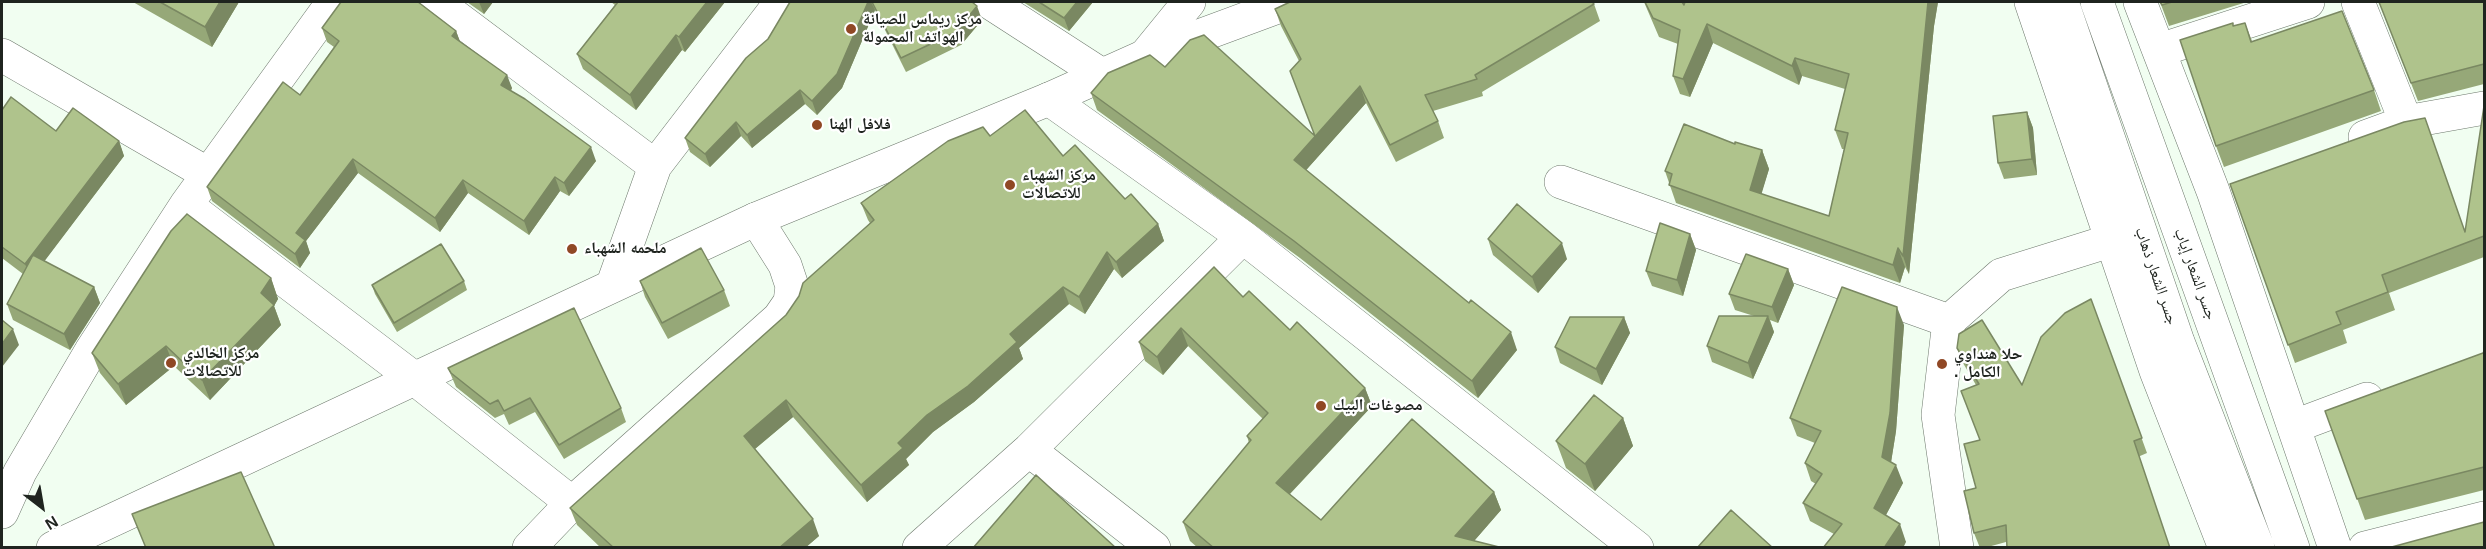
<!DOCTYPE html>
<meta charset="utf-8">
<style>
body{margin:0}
#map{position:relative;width:2486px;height:549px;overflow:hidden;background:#f1fef1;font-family:Helvetica,sans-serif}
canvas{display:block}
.frame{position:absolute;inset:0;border:3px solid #1f241f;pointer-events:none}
.north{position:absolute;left:12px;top:477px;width:60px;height:60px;-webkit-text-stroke:4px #fff;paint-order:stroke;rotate:149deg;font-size:16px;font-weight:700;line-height:24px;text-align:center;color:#1f241f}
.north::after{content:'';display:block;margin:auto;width:21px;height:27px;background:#1f241f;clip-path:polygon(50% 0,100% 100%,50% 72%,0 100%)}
</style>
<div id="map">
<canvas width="2486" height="549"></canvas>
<div class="frame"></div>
<div class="north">N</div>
</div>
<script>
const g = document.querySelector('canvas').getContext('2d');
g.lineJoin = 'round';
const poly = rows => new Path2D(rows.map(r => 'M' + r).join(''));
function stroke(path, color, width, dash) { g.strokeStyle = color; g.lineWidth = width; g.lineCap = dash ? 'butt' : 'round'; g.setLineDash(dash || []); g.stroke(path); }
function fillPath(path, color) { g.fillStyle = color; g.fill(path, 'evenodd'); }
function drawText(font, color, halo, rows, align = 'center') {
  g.font = font + ' Helvetica,"Noto Naskh Arabic",sans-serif'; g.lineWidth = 4.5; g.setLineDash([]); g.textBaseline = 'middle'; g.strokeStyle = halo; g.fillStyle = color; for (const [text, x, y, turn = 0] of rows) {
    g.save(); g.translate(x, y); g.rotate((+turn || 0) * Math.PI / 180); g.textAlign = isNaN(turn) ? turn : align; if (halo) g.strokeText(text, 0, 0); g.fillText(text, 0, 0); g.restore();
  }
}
const minor = poly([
 [436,2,655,166],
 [989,2,1102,75],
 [2358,2,2406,122],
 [2160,50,2308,2],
 [2,55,208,174],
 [1145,56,1189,2],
 [1049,99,1243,237,1637,548],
 [2365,137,2406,122,2484,108],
 [1561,182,1949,321],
 [186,205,415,379,572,503],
 [613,284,655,166,781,2],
 [2295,426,2367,399],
 [1029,450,1154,548],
 [2,512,20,472,91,351,186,205,333,2],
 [529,548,572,503,779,318,790,302,792,286,785,265,756,219],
 [919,548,1029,450,1243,237],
 [1957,548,1938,415,1949,321,2001,275,2113,240],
 [2365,548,2484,518]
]);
const major = poly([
 [2031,2,2156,371,2225,548],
 [2062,2,2178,342,2258,548],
 [2097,2,2293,548],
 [2140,2,2213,191,2335,548],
 [53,548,756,219,1049,99,1145,56,1291,2]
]);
const wall = poly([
 [133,2,239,2,212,47],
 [467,2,493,2,484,14],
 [611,2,725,2,685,52,682,50,636,110,583,69,577,54,615,5],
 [790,2,972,2,982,20,961,45,906,72,875,10,842,88,817,115,805,104,752,148,741,136,710,167,690,152,685,138,768,39],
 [1023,2,1093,2,1069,31],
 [1644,2,1682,2,1684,5,1685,2,1938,2,1934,26,1909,274,1905,267,1900,283,1676,203,1665,171,1735,144,1762,150,1769,169,1761,194,1829,216,1844,149,1842,149,1835,130,1845,89,1802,76,1799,85,1713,43,1690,97,1680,94,1673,76,1678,44,1659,37],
 [2160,2,2247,2,2169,26],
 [2379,2,2484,2,2484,84,2418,101],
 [420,3,456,31,460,42,512,88,511,91,596,161,569,196,560,191,529,235,468,193,440,232,358,173,306,241,310,253,300,268,212,201,207,187,300,95,334,47,327,42,322,28],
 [1594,4,1600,21,1482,92,1483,96,1433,111,1438,121,1444,138,1396,162,1366,103,1306,170,1517,350,1478,398,1300,258,1097,110,1091,93,1165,67,1315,135,1299,61,1281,26,1275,9],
 [2245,23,2252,41,2374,90,2381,111,2224,167,2216,146,2234,26],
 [2484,106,2484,257,2389,293,2395,310,2343,330,2347,343,2295,363,2230,184,2465,232],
 [2,110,56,131,119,141,124,156,44,261,94,287,100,303,70,350,13,320,7,304,23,274,2,258],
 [2027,112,2033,128,2037,175,2004,179,1998,163],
 [990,136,1063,156,1125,199,1158,224,1164,241,1122,278,1114,269,1085,314,1069,304,1019,348,1023,359,974,402,933,432,906,459,909,465,867,502,793,417,755,449,819,536,805,548,601,548,577,525,570,508,786,315,870,223,868,220,861,203],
 [1690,234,1696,250,1683,296,1652,286,1646,271],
 [1488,239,1567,259,1538,293,1493,255],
 [1788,269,1794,285,1778,323,1770,320,1774,332,1753,379,1712,362,1707,346,1754,316,1735,310,1729,294],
 [271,278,278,299,274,306,281,325,210,400,174,366,126,405,100,373,92,353],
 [464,281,467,290,397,332,375,294,372,285],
 [640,281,724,290,730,306,668,339,645,297],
 [1243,297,1290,330,1365,388,1372,406,1290,494,1321,520,1494,492,1501,510,1474,541,1503,548,1198,548,1190,541,1183,522,1249,443,1247,436,1263,419,1188,346,1163,375,1145,361,1139,342],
 [2091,299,2147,453,2140,456,2006,542,1984,548,1980,548,1974,533,1976,488,1980,440,1976,385,1963,363,1957,348,2022,385],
 [1624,317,1630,333,1602,385,1560,363,1555,347],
 [1904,325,1896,431,1891,462,1903,483,1886,515,1906,542,1834,534,1810,521,1803,503,1816,484,1811,481,1805,463,1815,443,1797,436,1790,418],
 [2484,351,2484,490,2365,520,2325,411,2483,353],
 [448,368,621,408,626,422,564,459,535,412,509,425,504,414,495,418,456,387],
 [1623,418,1633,446,1595,491,1566,468,1556,441]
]);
const shadedWall = poly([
 [220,2,239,2,212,47,205,27],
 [479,2,493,2,484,14],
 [707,2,725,2,685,52,679,37],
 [868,2,871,2,875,10,842,88,817,115,812,101],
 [1077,2,1093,2,1069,31,1064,18],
 [1928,2,1938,2,1934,26,1909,274,1903,256],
 [977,6,982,20,961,45,956,32],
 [1707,24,1713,43,1690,97,1683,79],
 [456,31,461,44,452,36],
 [676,35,682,50,636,110,630,95],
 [1795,58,1802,76,1799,85,1792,66],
 [507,75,512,88,506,99,501,85],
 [1360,86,1366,103,1300,177,1294,160],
 [800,90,805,104,752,148,747,135],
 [2027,112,2033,128,2037,175,2032,159],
 [736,122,741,136,710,167,705,154],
 [119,141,124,156,31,279,25,264],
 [591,147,596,161,569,196,564,183],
 [1762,150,1769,169,1757,209,1750,190],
 [353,159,358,173,306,241,310,253,300,268,295,254,296,233],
 [555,177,560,191,529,235,524,221],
 [463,180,468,193,440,232,435,218],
 [1158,224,1164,241,1122,278,1116,262],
 [1690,234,1696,250,1683,296,1677,280],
 [1562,243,1567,259,1538,293,1532,277],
 [1898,248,1905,267,1900,283,1893,265],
 [1107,252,1114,269,1085,314,1079,297],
 [1788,269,1794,285,1778,323,1772,307],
 [271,278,278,299,274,306,281,325,210,400,202,380],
 [94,287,100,303,70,350,64,334],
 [1063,287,1069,304,1019,348,1023,359,974,402,933,432,906,459,909,465,867,502,861,485,898,443,1010,334],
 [1897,307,1904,325,1896,431,1889,475,1882,457],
 [1768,316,1774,332,1753,379,1748,363],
 [1624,317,1630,333,1602,385,1596,369],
 [1181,328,1188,346,1163,375,1157,357],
 [13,329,19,345,2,367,2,344],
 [1511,332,1517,350,1478,398,1472,381],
 [166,346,174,366,126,405,118,384],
 [1365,388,1372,406,1283,501,1276,483],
 [786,400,793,417,750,453,744,436],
 [1623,418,1633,446,1595,491,1585,464],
 [1896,465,1903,483,1880,526,1874,508],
 [1494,492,1501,510,1468,548,1455,536],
 [813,519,819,536,805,548,779,548],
 [1900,524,1906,542,1903,548,1884,548]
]);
const building = poly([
 [160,2,220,2,205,27,160,2],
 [341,2,418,2,456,31,452,36,507,75,501,85,525,99,591,147,564,183,555,177,524,221,463,180,435,218,353,159,296,233,305,240,295,254,207,187,283,82,300,95,339,41,322,28,341,2],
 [618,2,707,2,679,37,676,35,630,95,577,54,618,2],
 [790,2,868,2,837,74,812,101,800,90,747,135,736,122,705,154,685,138,746,58,768,39,790,2],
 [872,2,972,2,977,6,956,32,901,58,872,2],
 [1039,2,1077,2,1064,18,1039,2],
 [1290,2,1592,2,1594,4,1475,75,1477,79,1425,95,1438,121,1390,145,1360,86,1294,160,1469,303,1471,300,1511,332,1472,381,1294,241,1091,93,1108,73,1150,55,1165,67,1190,40,1204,35,1315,136,1290,71,1301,59,1275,9,1290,2],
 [1645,2,1682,2,1684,5,1685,2,1928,2,1903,256,1898,248,1893,265,1669,185,1672,174,1665,171,1684,124,1735,144,1735,142,1762,150,1750,190,1829,216,1848,133,1835,130,1849,74,1795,58,1792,66,1707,24,1683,79,1673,76,1680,30,1653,18,1645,2],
 [2160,2,2172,2,2162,5,2160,2],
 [2379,2,2484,2,2484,64,2411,83,2379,2],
 [2342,11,2374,90,2216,146,2180,40,2233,23,2233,26,2245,23,2251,42,2342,11],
 [11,97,56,131,73,108,119,141,25,264,2,247,2,110,11,97],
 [2484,106,2484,236,2382,275,2388,292,2336,312,2341,324,2288,345,2230,184,2404,122,2425,118,2465,232,2484,106],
 [1025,110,1063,156,1075,145,1125,199,1131,194,1158,224,1116,262,1107,252,1079,297,1063,287,1010,334,1017,342,968,386,927,415,898,443,903,448,861,485,786,400,744,436,813,519,779,548,614,548,570,508,786,315,799,296,803,283,874,220,861,203,948,141,983,127,990,136,1025,110],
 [2027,112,2032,159,1998,163,1993,116,2027,112],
 [1517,204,1562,243,1532,277,1488,239,1517,204],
 [187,214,271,278,261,293,274,305,202,380,166,346,118,384,92,353,171,231,187,214],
 [1660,223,1690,234,1677,280,1646,271,1660,223],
 [441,244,464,281,394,323,372,285,441,244],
 [701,248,724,290,662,323,640,281,701,248],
 [1746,254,1788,269,1772,307,1729,294,1746,254],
 [33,255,94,287,64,334,7,304,33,255],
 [1214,267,1243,297,1249,291,1290,330,1297,322,1365,388,1276,483,1321,520,1412,419,1494,492,1455,536,1503,548,1214,548,1183,522,1251,440,1247,436,1268,413,1181,328,1157,357,1139,342,1214,267],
 [1842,287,1897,307,1890,413,1882,457,1896,465,1874,508,1900,524,1884,548,1823,548,1842,524,1803,503,1822,474,1805,463,1821,431,1790,418,1842,287],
 [2091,299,2142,438,2134,441,2170,548,2007,548,2006,525,1974,533,1964,491,1976,488,1964,444,1980,440,1961,391,1979,384,1957,348,1959,334,1982,320,2022,385,2041,337,2065,313,2091,299],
 [574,308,621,408,559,445,530,398,504,411,498,400,490,404,451,373,448,368,574,308],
 [1719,316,1768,316,1748,363,1707,346,1719,316],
 [1570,317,1624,317,1596,369,1555,347,1570,317],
 [2,320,13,329,2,344,2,320],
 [2484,351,2484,467,2357,499,2325,411,2483,353,2484,351],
 [1594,395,1623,418,1585,464,1556,441,1594,395],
 [241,472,275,548,146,548,132,514,241,472],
 [1036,475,1116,548,973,548,1036,475],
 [1731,510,1773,548,1697,548,1731,510],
 [2484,522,2484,548,2388,548,2484,522]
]);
const markers = [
 [851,29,6,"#904825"],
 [817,125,6,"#904825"],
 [1010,185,6,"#904825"],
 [572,249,6,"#904825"],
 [171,363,6,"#904825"],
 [1942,364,6,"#904825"],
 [1321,406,6,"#904825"]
];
const poiNames = [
 ["مركز ريماس للصيانة",863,20],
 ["الهواتف المحمولة",863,38],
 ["فلافل الهنا",829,125],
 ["مركز الشهباء",1022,176],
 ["للاتصالات",1022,194],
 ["ملحمه الشهباء",584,249],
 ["مركز الخالدي",183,354],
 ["للاتصالات",183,372],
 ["حلا هنداوي",1954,355],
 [". الكامل",1954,373],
 ["مصوغات البيك",1333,406]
];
const streetNames = [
 ["جسر الشعار إياب",2195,274,70],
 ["جسر الشعار ذهاب",2156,276,71]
];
stroke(minor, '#6d786c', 34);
stroke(major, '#6d786c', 34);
stroke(minor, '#fff', 33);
stroke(major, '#fff', 33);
fillPath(wall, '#96a878');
fillPath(shadedWall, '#7a8862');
fillPath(building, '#afc38c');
stroke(building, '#7a8862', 1.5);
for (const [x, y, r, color] of markers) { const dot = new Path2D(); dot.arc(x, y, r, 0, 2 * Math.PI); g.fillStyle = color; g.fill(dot); stroke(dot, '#fff', 2); }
drawText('bold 16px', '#1f241f', '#fff', poiNames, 'left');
drawText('16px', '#1f241f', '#fff', streetNames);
</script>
